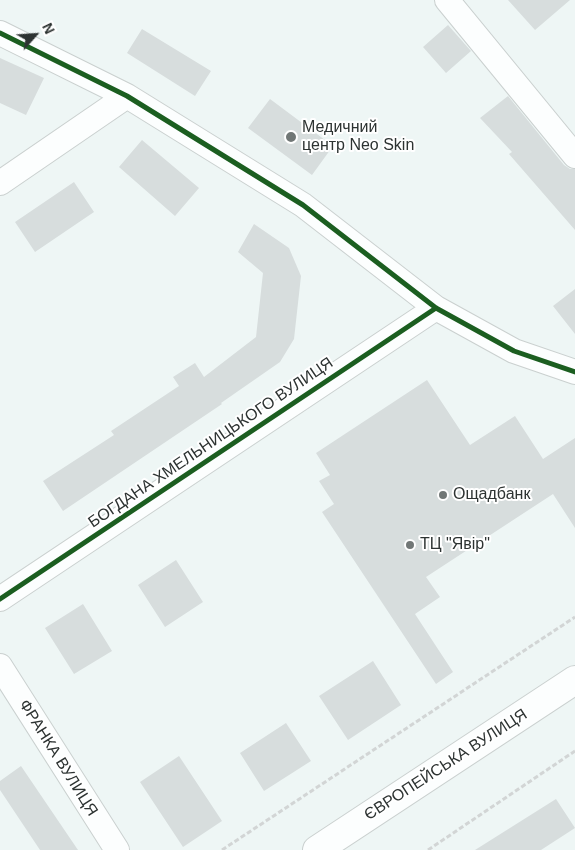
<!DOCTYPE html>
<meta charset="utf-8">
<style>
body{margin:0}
#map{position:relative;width:575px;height:850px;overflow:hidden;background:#eef6f5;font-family:Arial,sans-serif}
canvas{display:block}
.north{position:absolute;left:10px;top:10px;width:50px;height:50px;-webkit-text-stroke:4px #fff;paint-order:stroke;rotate:64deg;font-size:14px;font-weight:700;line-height:20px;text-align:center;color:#2d3332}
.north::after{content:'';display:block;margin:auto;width:18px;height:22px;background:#2d3332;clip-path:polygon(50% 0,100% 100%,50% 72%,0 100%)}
</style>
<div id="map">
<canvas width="575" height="850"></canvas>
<div class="north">N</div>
</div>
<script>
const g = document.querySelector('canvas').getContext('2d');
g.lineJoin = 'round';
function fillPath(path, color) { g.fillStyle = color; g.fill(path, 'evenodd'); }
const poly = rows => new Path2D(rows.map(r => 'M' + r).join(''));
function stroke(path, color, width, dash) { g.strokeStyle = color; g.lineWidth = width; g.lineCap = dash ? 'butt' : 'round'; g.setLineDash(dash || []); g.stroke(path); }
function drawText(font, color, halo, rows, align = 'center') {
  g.font = font + ' Arial,sans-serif'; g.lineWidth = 4; g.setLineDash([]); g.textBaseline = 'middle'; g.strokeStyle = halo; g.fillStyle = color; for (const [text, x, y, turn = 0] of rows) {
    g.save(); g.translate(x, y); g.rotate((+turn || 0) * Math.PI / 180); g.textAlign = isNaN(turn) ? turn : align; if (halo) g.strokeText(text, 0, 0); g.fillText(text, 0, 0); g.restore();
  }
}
const building = poly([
 [508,0,570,0,535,30],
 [448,25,471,51,446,73,423,47],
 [142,29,211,71,195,96,127,53],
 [0,58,44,78,26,115,0,103],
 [508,96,564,165,570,169,575,169,575,230,509,154,512,152,480,118],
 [270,99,333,146,312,175,248,128],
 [142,140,199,188,175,216,119,167],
 [74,182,94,212,35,252,15,222],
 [254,224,289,248,301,276,294,339,280,362,221,403,222,404,63,511,43,481,114,435,111,431,179,386,173,377,195,363,204,377,256,337,263,273,238,252],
 [575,289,575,334,553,306],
 [427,380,470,445,515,416,543,459,575,438,575,528,553,494,426,577,440,597,415,614,453,672,436,684,322,512,334,504,319,481,330,475,316,453],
 [176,560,203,602,165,627,138,585],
 [83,604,112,651,74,674,45,628],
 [373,661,401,705,348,740,319,696],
 [286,723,311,761,264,791,240,753],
 [179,756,222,821,183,847,140,782],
 [21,766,78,850,40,850,0,790,0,781],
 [556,799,575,828,541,850,475,850]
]);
const path = poly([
 [222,850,575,617],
 [428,850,575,751]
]);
const minor = poly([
 [447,0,575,156],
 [0,33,127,96,303,205,436,308,514,351,575,372],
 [0,183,127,96],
 [0,599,436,308],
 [0,666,117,850]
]);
const tertiary = poly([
 [317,850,575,680]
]);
const cycleway = poly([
 [0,33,127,96,303,205,436,308,514,351,575,372],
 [0,599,436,308]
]);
const markers = [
 [291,137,6,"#717776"],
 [443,495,5,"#717776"],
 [410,545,5,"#717776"]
];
const poiNames = [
 ["Медичний",302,128],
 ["центр Neo Skin",302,146],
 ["Ощадбанк",453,495],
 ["ТЦ \"Явір\"",420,545]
];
const streetNames = [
 ["БОГДАНА ХМЕЛЬНИЦЬКОГО ВУЛИЦЯ",211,443,-34],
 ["ФРАНКА ВУЛИЦЯ",58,758,58],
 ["ЄВРОПЕЙСЬКА ВУЛИЦЯ",446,765,-33]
];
fillPath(building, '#d7dddd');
stroke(minor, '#cad0cf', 26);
stroke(tertiary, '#cad0cf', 30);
stroke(path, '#d2d5d5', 3, [5, 2.5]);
stroke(minor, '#fcfefe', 24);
stroke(tertiary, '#fcfefe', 28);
stroke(cycleway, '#1b5e20', 5);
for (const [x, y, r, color] of markers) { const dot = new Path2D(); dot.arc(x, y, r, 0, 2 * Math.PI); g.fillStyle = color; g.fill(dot); stroke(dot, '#fff', 2); }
drawText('16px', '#2d3332', '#fff', poiNames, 'left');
drawText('16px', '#2d3332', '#fff', streetNames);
</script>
